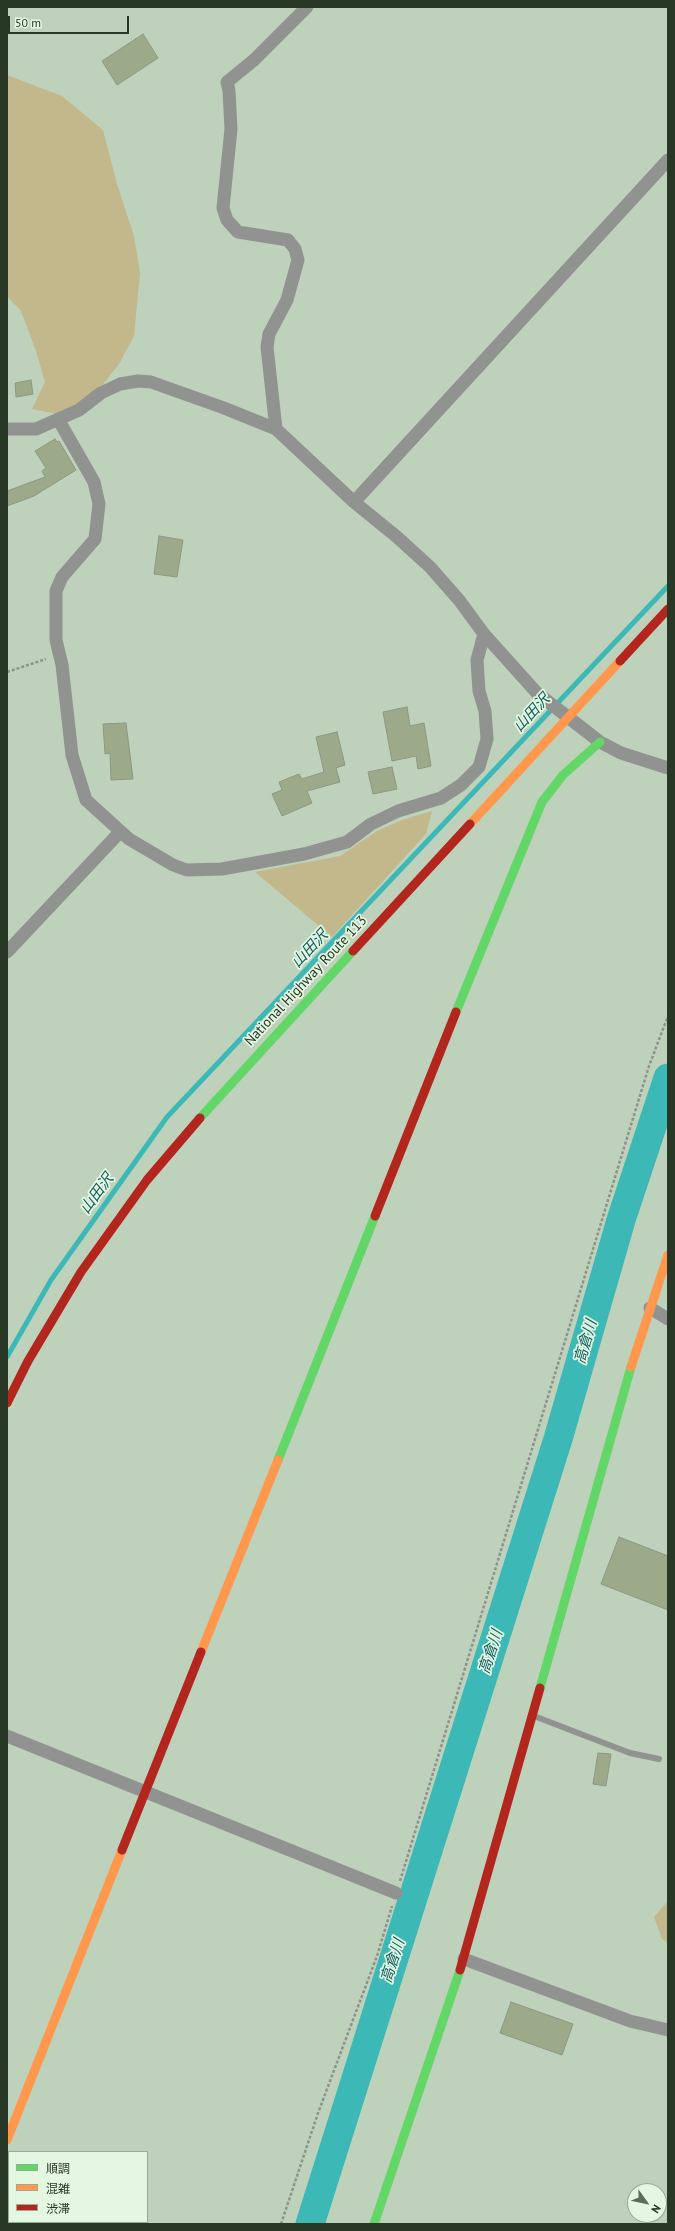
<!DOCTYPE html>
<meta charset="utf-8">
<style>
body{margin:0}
#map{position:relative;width:675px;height:2231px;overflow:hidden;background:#bed1bb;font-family:"PT Sans","Noto Sans JP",sans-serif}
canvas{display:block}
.frame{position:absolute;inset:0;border:8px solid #293727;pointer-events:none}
.legend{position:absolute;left:8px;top:2151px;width:140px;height:72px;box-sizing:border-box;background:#e4f7e1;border:1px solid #99aa97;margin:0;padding:5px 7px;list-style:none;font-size:12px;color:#293727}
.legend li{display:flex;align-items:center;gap:8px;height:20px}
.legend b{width:20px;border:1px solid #99aa97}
.north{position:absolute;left:627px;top:2183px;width:40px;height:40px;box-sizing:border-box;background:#e4f7e1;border:1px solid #99aa97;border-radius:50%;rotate:123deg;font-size:11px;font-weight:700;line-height:16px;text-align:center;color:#293727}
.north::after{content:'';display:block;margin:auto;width:14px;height:18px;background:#5d6d5b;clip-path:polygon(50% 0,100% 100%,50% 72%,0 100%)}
.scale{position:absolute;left:8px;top:16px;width:121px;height:18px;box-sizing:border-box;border:2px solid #293727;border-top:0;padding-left:5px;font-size:12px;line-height:14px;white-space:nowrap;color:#293727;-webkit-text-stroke:3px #e4f7e1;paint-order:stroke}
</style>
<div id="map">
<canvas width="675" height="2231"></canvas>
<div class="frame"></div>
<ul class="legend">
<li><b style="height:5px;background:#63d668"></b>順調</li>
<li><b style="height:5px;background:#ff974d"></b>混雑</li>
<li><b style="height:5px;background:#b3261e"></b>渋滞</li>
</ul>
<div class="north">N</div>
<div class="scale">50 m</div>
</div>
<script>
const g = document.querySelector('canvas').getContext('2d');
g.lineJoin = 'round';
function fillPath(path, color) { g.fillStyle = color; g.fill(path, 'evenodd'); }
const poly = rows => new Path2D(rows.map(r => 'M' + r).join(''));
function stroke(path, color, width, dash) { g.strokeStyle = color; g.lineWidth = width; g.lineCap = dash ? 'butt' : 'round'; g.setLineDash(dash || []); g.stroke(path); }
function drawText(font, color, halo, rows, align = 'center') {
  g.font = font + ' "PT Sans","Noto Sans JP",sans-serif'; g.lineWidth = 3.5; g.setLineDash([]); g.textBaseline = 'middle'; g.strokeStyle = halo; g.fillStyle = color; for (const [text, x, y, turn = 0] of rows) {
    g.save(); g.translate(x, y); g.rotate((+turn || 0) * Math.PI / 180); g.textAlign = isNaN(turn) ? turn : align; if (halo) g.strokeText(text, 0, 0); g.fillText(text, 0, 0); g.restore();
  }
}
const green = poly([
 [7,75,62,96,103,130,117,184,134,236,140,273,134,336,119,364,103,384,77,405,58,414,32,409,45,382,36,351,21,311,7,296],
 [432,811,426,834,332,937,255,872,340,856,377,831,402,820],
 [668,1901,668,1943,662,1939,654,1917]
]);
const stream = poly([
 [7,1357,51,1280,167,1117,668,586]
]);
const river = poly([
 [310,2224,558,1439,621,1220,668,1078]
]);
const building = poly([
 [143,34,158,58,117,85,102,61,143,34],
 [31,380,33,394,16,397,15,383,31,380],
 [55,439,57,442,59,441,76,470,34,496,7,506,7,491,45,477,42,471,46,468,35,451,55,439],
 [159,536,183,540,177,577,154,574,159,536],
 [407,707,410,726,424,723,431,766,418,769,416,756,392,761,383,712,407,707],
 [126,723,133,779,111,780,110,753,105,754,103,724,126,723],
 [337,732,345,765,336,768,340,782,307,791,312,803,282,816,272,794,282,790,279,782,299,774,302,779,324,772,316,737,337,732],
 [392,767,397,789,373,794,368,772,392,767],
 [619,1537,668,1556,668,1610,601,1584,619,1537],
 [598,1753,611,1754,606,1786,593,1784,598,1753],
 [511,2002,573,2024,562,2055,500,2033,511,2002]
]);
const path = poly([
 [7,672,46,659],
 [400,1881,649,1066,668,1016],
 [281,2224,318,2113,377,1956,392,1906]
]);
const lane = poly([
 [534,1716,630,1753,659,1759]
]);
const street = poly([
 [58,419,94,482,99,504,95,539,62,577,56,591,56,640,62,665,72,755,86,800,129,839,173,865,187,870,222,869,304,854,347,842,371,824,398,811,441,798,461,785,479,767,487,739,485,711,479,691,477,660,484,634],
 [7,429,36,429,79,410,101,393,120,384,138,381,151,382,224,408,276,429,354,502,397,537,430,567,459,600,484,634,537,693,600,742,621,753,668,768],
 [276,429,267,347,269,334,287,300,298,260,295,249,288,240,238,232,227,220,223,208,231,129,229,91,227,82,254,60,307,7],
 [354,502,668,160],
 [7,952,120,832],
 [650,1308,668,1319],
 [7,1736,396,1893],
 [464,1959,630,2021,668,2030]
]);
const fast = poly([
 [456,1012,542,802,563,775,600,742],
 [200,1118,353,951],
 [278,1460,375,1216],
 [540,1688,631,1367],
 [374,2224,460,1970]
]);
const slow = poly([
 [470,824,620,661],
 [631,1367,668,1255],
 [201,1652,278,1460],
 [7,2140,122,1850]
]);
const jam = poly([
 [620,661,668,609],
 [353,951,470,824],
 [375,1216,456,1012],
 [7,1403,28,1361,81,1272,147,1180,200,1118],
 [122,1850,201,1652],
 [460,1970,540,1688]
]);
const streetNames = [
 ["National Highway Route 113",306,981,-47]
];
const waterNames = [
 ["山田沢",532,713,-47],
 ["山田沢",310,949,-47],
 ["山田沢",97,1194,-54],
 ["高倉川",586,1342,-74],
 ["高倉川",491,1652,-72],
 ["高倉川",393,1961,-72]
];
fillPath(green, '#c2b88b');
stroke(stream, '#3cb8b7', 5);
stroke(river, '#3cb8b7', 29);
fillPath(building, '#9caa8a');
stroke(building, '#8c9785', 1);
stroke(path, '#8e918d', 2.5, [3, 2]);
stroke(lane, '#919390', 6);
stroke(street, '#919390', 13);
stroke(fast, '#63d668', 9);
stroke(slow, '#ff974d', 9);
stroke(jam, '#b3261e', 9);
drawText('14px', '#293727', '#e4f7e1', streetNames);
drawText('italic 15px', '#105d61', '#e4f7e1', waterNames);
</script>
